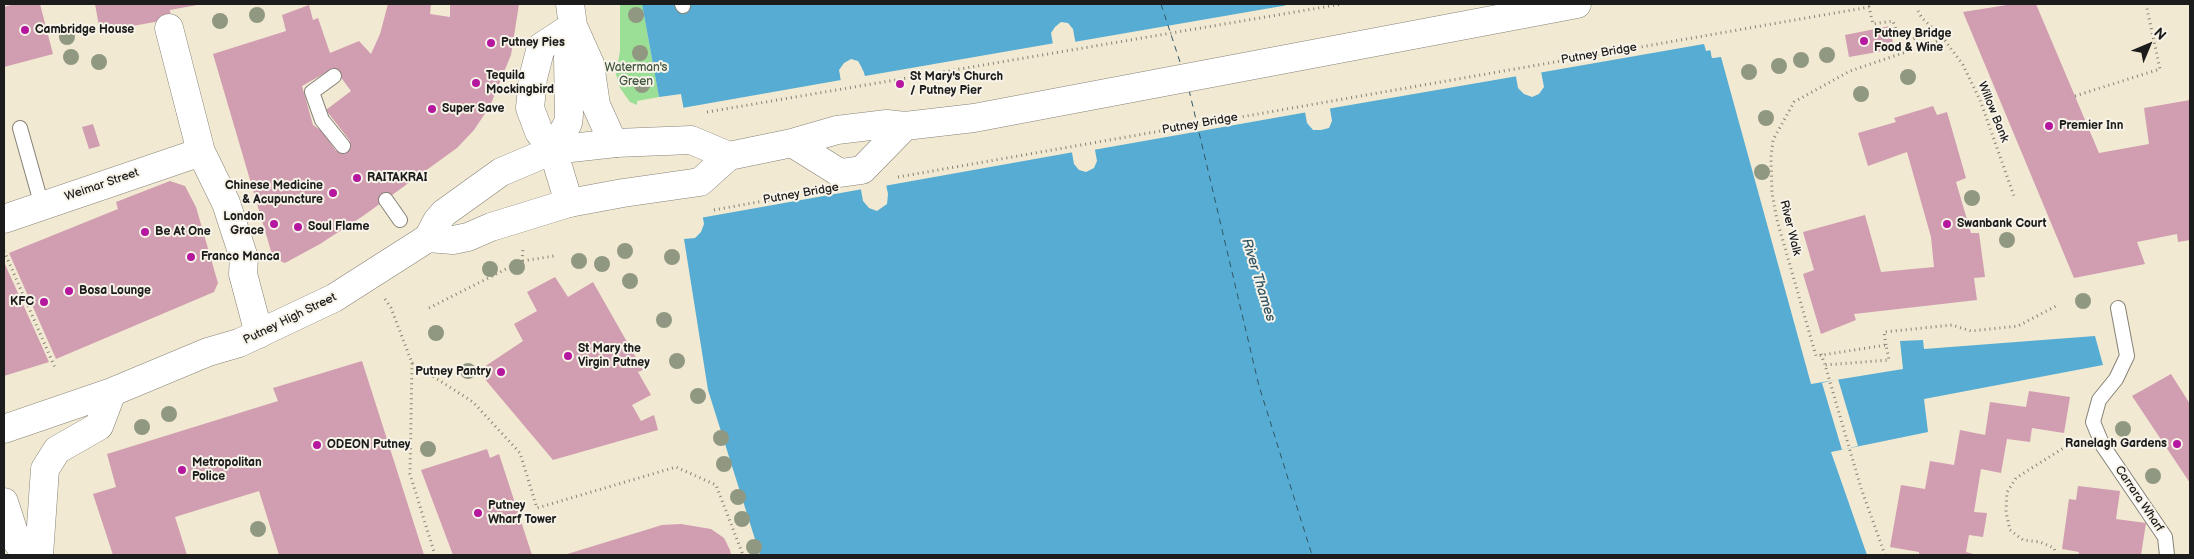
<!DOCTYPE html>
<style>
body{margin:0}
#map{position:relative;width:2194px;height:559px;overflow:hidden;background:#f1e9d2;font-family:"Balsamiq Sans",sans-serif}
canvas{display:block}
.frame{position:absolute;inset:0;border:5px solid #1c1c1c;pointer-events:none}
.north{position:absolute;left:2124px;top:20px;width:50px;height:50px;-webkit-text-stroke:4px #f7f3e8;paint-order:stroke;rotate:45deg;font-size:14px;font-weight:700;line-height:20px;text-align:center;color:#1c1c1c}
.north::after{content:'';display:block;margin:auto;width:18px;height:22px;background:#1c1c1c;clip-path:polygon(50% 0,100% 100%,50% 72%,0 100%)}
</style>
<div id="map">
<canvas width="2194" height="559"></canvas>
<div class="frame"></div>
<div class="north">N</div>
</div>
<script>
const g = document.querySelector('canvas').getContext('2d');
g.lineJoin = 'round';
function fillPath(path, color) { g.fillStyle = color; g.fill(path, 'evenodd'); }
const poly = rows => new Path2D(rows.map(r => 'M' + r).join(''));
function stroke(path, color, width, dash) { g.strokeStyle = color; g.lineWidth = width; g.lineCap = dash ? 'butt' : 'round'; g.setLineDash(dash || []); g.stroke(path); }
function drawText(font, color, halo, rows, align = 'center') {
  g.font = font + ' "Balsamiq Sans",sans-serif'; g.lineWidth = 4; g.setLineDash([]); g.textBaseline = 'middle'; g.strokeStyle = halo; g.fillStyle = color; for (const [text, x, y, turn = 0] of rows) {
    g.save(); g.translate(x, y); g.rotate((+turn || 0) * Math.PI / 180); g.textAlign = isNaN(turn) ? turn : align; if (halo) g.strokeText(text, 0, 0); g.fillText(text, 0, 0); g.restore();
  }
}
const green = poly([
 [620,4,642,4,659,97,637,101,637,105,630,102,620,88,616,74,620,51]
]);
const water = poly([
 [642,4,1285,4,1307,123,1313,130,1321,130,1329,128,1332,121,1313,4,1503,4,1518,88,1524,94,1532,97,1539,94,1544,87,1528,4,1700,4,1712,58,1721,57,1811,384,1903,369,1900,341,1923,340,1924,349,2095,336,2103,365,1924,399,1928,432,1831,452,1867,555,760,555,708,390,684,239,695,238,701,232,704,224,681,94,659,97],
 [1061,22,1068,23,1073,29,1097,161,1094,168,1086,172,1079,170,1074,164,1051,33,1055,27],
 [851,59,858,61,862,68,888,194,887,204,877,211,869,208,863,201,839,70,844,63]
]);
const pier = poly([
 [1310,4,1506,4,1518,76,1327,109],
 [1526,4,1702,4,1714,55,1722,54,1724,56,1712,58,1711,50,1706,51,1704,44,1538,73],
 [1288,5,1308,112,1093,150,1071,35,1074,42],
 [1055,38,1074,152,884,186,860,70,863,70,865,76,1055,43],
 [842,73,863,189,700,218,680,101,682,108,841,80,840,74],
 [1838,379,1858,446,1842,450,1822,383]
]);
const ferry = poly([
 [1161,4,1181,65],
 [1189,90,1259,386,1312,555]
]);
const building = poly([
 [14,4,40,4,53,54,4,67,4,7],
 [95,4,197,4,197,5,170,10,171,19,100,32],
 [388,4,431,4,430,14,450,17,450,4,519,4,511,55,490,106,474,130,457,148,363,216,320,244,285,263,273,258,213,54,286,31,282,15,309,5,313,20,318,18,330,53,359,41,371,54,380,34],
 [334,68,351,91,326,110,350,141,336,151,322,131,313,125,302,86],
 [2013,4,2036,4,2099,153,2149,144,2144,108,2190,100,2190,240,2178,242,2177,234,2137,242,2145,264,2074,278,1963,12],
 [1890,26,1894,49,1849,57,1845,35],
 [1933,106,1937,115,1947,112,1966,178,1956,182,1971,233,1979,233,1985,277,1974,278,1977,300,1854,314,1856,320,1821,334,1803,274,1814,270,1803,232,1865,215,1881,272,1934,267,1931,237,1907,152,1868,166,1858,133,1896,122,1894,118],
 [93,124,100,146,89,149,82,127],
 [170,181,185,186,196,207,218,283,214,292,56,359,9,253,118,209,116,202],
 [4,262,49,362,4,376],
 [555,277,568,297,593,282,643,370,638,372,651,395,632,405,641,421,654,415,658,430,553,460,478,371,523,341,514,324,537,311,527,292],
 [362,361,424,555,279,555,259,491,175,517,187,555,113,555,93,494,116,487,107,454,278,401,273,388],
 [2171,374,2190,404,2190,483,2132,396],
 [2029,391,2070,397,2064,433,2032,428,2030,442,2007,439,2001,473,1981,469,1974,512,1987,513,1983,537,1969,535,1966,552,1977,555,1919,555,1919,552,1890,547,1901,485,1925,489,1930,461,1954,465,1960,430,1985,435,1990,402,2026,407],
 [487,449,490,458,499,454,532,555,453,555,421,470],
 [2078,486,2120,491,2116,519,2146,523,2141,555,2078,555,2079,552,2062,549,2069,499,2076,500],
 [681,524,711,529,724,538,730,550,731,555,564,555,662,525]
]);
const path = poly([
 [626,4,626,7],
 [1918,11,1922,18,1944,39,1963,65,1980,100,2014,196],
 [2075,96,2160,69,2146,4],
 [707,112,1342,4],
 [898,177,1869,7,1873,24,1893,21,1898,36,1913,39,1934,28],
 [714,210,813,192],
 [4,251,56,370],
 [522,261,523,249],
 [385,299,391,308,412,363,410,474,435,555],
 [429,308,522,261,554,256],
 [1886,345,1884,332,1952,325,1971,331,2018,326,2056,306],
 [1821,354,1825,365],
 [412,363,473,402,520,453,537,508,676,467,716,485,743,555],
 [1885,555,1861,488,1825,365,1889,360,1886,345,1816,356,1777,220,1772,193,1771,157,1773,140,1794,102,1850,71,1944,39],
 [2056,555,2054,548,2040,542,2023,540,2010,530,2006,512,2007,492,2016,478,2065,447,2076,438]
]);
const lane = poly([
 [682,4,683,6],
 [334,76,312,92,322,120,343,146],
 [20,128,42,206],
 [386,200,400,220],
 [2118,308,2127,356,2116,379,2099,400,2093,422,2103,446,2165,537,2167,555]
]);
const street = poly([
 [169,28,201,152,226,203,244,258,243,274,259,334],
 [4,219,201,152]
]);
const secondary = poly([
 [573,26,590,64,596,105,610,136,616,143],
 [553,150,568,123,569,115,568,58,573,26,570,4],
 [569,203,553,150,539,132,530,108,533,78,541,47,573,26]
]);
const primary = poly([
 [792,143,840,173,862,170,905,126],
 [428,238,437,221,444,213,501,172,553,150,616,143,691,140,729,156],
 [4,429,112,392,208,352,239,343,334,298,428,238,453,240,468,237,491,227,569,203,623,193,700,182,729,156,792,143,837,130,887,124,905,126,974,118,1577,4],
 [4,502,17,542,27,555],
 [39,555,45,469,57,450,99,426,112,392]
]);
const trees = [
 [257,15],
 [636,15],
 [220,21],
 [67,37],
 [640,53],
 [1827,55],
 [71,57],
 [1801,60],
 [99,62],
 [1779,66],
 [1749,72],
 [1908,77],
 [642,85],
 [1861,94],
 [1766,118],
 [1762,172],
 [1972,198],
 [2007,240],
 [625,251],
 [672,257],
 [579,261],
 [602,264],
 [517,267],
 [490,269],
 [630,281],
 [2083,301],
 [664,320],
 [436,333],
 [677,361],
 [468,371],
 [698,396],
 [169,414],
 [142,427],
 [2123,429],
 [721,438],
 [428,449],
 [724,464],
 [2153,476],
 [738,497],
 [742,519],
 [258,529],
 [754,547]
];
const markers = [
 [25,30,5,"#b5179e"],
 [1864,41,5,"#b5179e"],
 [491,43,5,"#b5179e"],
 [476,83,5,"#b5179e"],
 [900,84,5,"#b5179e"],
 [432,109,5,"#b5179e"],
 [2049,126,5,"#b5179e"],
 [357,178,5,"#b5179e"],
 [333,193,5,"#b5179e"],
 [274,224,5,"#b5179e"],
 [1947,224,5,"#b5179e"],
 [298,227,5,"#b5179e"],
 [145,232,5,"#b5179e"],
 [191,257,5,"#b5179e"],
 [69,291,5,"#b5179e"],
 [44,302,5,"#b5179e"],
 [568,356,5,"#b5179e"],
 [501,372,5,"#b5179e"],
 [2177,444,5,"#b5179e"],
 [317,445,5,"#b5179e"],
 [182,470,5,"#b5179e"],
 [478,513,5,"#b5179e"]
];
const poiNames = [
 ["Cambridge House",35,30],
 ["Putney Bridge",1874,34],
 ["Food & Wine",1874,48],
 ["Putney Pies",501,43],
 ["Tequila",486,76],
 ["Mockingbird",486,90],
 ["St Mary's Church",910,77],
 ["/ Putney Pier",910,91],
 ["Super Save",442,109],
 ["Premier Inn",2059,126],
 ["RAITAKRAI",367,178],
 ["Chinese Medicine",323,186,"right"],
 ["& Acupuncture",323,200,"right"],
 ["London",264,217,"right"],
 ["Grace",264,231,"right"],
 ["Swanbank Court",1957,224],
 ["Soul Flame",308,227],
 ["Be At One",155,232],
 ["Franco Manca",201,257],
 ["Bosa Lounge",79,291],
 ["KFC",34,302,"right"],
 ["St Mary the",578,349],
 ["Virgin Putney",578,363],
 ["Putney Pantry",491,372,"right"],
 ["Ranelagh Gardens",2167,444,"right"],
 ["ODEON Putney",327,445],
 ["Metropolitan",192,463],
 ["Police",192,477],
 ["Putney",488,506],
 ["Wharf Tower",488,520]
];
const streetNames = [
 ["Putney Bridge",1599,54,-10],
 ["Willow Bank",1993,112,68],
 ["Putney Bridge",1200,124,-10],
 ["Weimar Street",102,185,-19],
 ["Putney Bridge",801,194,-10],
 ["River Walk",1790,228,76],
 ["Putney High Street",290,319,-26],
 ["Carrara Wharf",2139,499,56]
];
const parkNames = [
 ["Waterman's",636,68],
 ["Green",636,82]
];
const waterNames = [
 ["River Thames",1258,280,73]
];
fillPath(green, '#9bde95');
fillPath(water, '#56acd2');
fillPath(pier, '#f1e9d2');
stroke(ferry, '#335665', 1, [6, 5]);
fillPath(building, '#d19db1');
stroke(lane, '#868277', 16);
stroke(street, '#868277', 29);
stroke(secondary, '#868277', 29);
stroke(primary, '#868277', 29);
stroke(path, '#868277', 3, [1, 4]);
stroke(lane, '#fff', 14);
stroke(street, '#fff', 28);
stroke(secondary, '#fff', 28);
stroke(primary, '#fff', 28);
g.fillStyle = '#919882';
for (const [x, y] of trees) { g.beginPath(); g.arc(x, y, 8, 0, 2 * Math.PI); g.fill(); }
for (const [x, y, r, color] of markers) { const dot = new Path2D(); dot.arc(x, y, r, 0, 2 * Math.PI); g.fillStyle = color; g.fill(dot); stroke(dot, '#f7f3e8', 2); }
drawText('bold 12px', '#1c1c1c', '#f7f3e8', poiNames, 'left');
drawText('12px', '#1c1c1c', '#f7f3e8', streetNames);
drawText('12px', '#425640', '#f7f3e8', parkNames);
drawText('italic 14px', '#335665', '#f7f3e8', waterNames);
</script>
